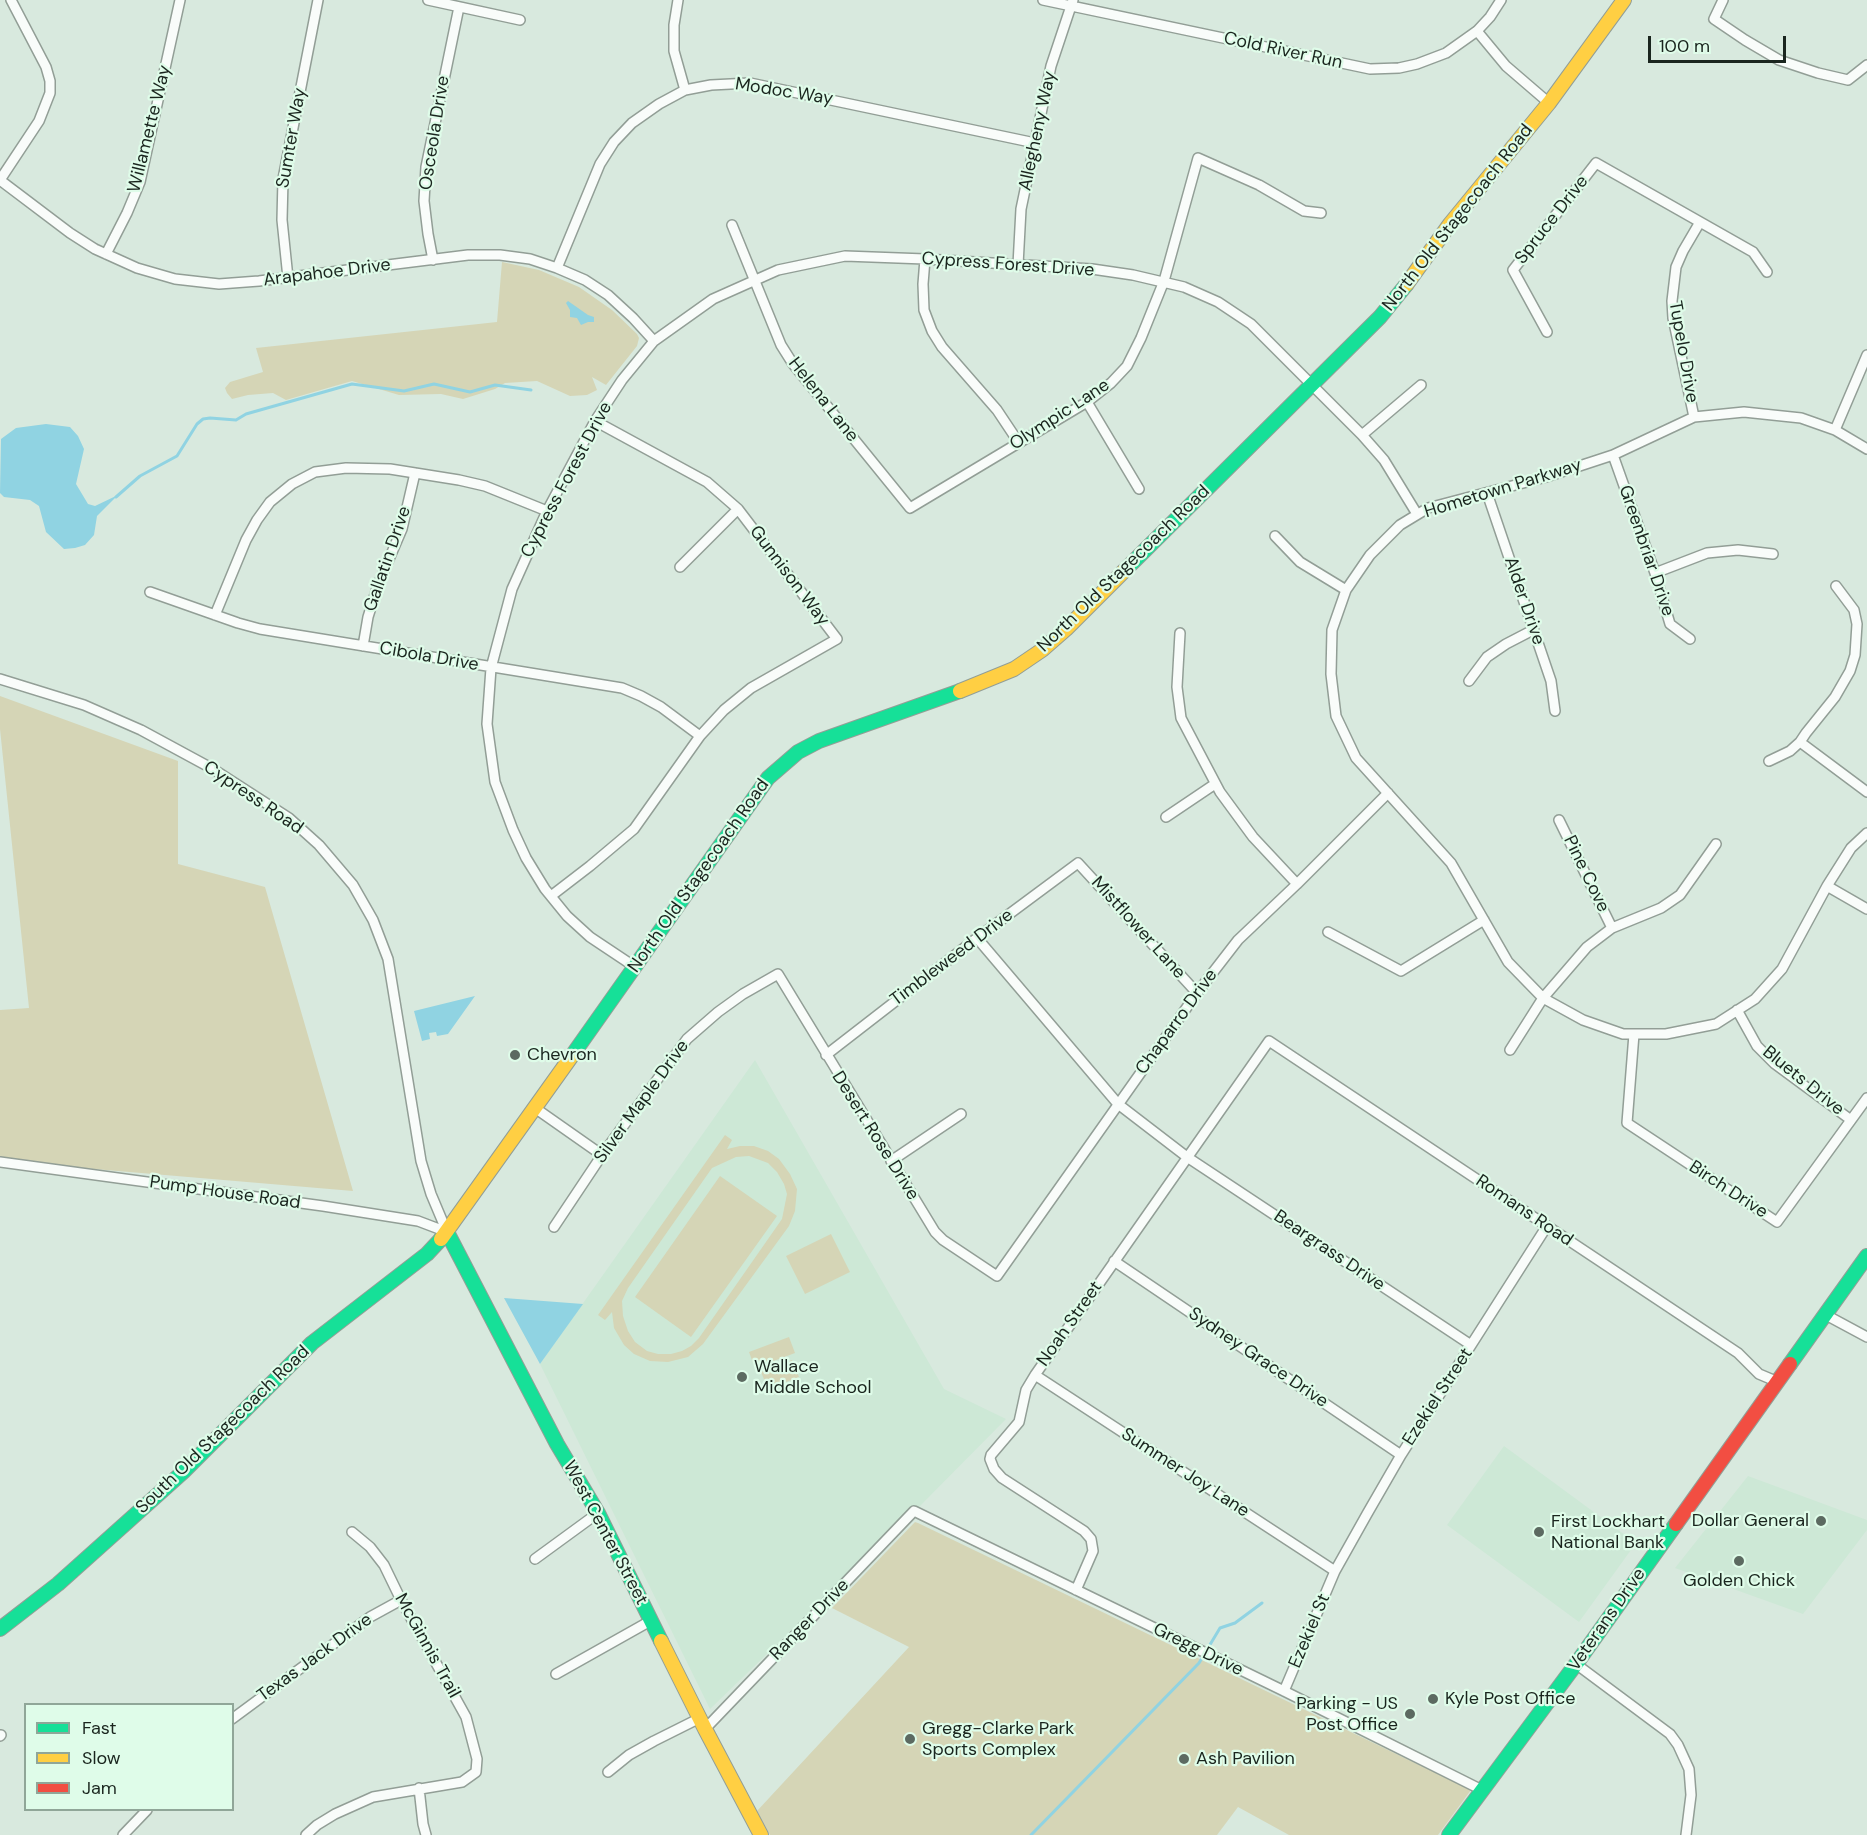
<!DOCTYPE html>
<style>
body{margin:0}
#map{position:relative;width:1867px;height:1835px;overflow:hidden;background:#d8e9de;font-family:"DM Sans",sans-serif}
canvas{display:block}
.legend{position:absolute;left:24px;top:1703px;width:210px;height:108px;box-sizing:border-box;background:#dffce9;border:2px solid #90a698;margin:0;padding:8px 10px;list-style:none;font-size:18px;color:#1a251e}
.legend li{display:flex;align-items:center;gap:12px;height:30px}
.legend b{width:30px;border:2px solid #90a698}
.scale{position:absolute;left:1648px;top:36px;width:138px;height:27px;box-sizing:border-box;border:3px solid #1a251e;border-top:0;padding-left:8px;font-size:18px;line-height:21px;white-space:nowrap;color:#1a251e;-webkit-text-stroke:4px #dffce9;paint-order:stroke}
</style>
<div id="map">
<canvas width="1867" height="1835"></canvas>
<ul class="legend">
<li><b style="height:8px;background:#16e098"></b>Fast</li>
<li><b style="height:8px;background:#ffcf43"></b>Slow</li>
<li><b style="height:8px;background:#f24e42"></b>Jam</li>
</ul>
<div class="scale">100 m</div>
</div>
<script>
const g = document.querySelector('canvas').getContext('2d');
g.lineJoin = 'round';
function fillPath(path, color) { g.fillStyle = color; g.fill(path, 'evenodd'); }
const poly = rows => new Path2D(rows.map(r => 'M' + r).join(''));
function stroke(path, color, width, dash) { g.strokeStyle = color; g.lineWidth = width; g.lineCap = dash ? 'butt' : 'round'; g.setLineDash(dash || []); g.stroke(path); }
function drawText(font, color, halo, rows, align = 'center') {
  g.font = font + ' "DM Sans",sans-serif'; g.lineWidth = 4.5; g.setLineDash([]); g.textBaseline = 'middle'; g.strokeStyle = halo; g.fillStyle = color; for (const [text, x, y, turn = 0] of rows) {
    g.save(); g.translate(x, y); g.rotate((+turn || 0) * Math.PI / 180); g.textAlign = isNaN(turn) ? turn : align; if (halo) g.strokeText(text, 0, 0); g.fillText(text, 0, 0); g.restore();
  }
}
const built = poly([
 [755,1060,944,1389,1006,1419,919,1507,710,1709,540,1364],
 [1504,1446,1636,1543,1579,1622,1447,1525],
 [1748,1476,1867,1520,1867,1530,1803,1614,1675,1568]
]);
const green = poly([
 [502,262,539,270,579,287,612,310,637,334,639,338,637,346,606,385,592,377,597,390,587,395,570,396,537,381,505,383,495,389,463,399,441,394,399,395,352,381,286,400,273,393,248,395,232,399,227,393,225,388,230,382,263,372,256,348,497,322],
 [0,696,178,761,178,864,265,887,353,1191,0,1161,0,1010,29,1008,0,729],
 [725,1135,732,1140,727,1149,740,1146,754,1146,768,1151,779,1159,790,1174,797,1189,795,1211,789,1226,703,1344,688,1357,668,1362,650,1361,634,1354,624,1345,614,1328,612,1312,605,1320,598,1315],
 [749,1156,768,1163,777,1172,784,1184,787,1194,782,1219,699,1338,691,1346,682,1351,671,1354,658,1354,647,1351,635,1342,628,1331,623,1316,622,1301,628,1288,712,1168,736,1157],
 [720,1176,777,1216,691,1337,635,1297],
 [831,1234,850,1272,805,1294,786,1256],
 [789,1337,795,1353,755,1368,749,1352],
 [792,1360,799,1377,768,1389,761,1372],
 [915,1522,918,1523,1471,1790,1438,1835,1289,1835,1238,1807,1217,1835,770,1835,757,1811,909,1647,832,1608]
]);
const water = poly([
 [568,301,588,315,594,317,594,322,588,322,581,325,577,318,570,317,570,310,566,303],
 [46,424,70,427,78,436,84,449,76,484,88,504,95,506,118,495,97,516,94,535,85,545,75,548,64,549,46,532,39,506,30,500,4,497,0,493,1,439,16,428],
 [475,996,448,1034,437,1036,436,1032,429,1033,430,1039,422,1041,414,1011],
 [504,1298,583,1304,540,1364]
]);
const stream = poly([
 [116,497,140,476,177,456,197,424,203,419,210,418,236,420,246,414,352,384,404,391,434,384,470,392,495,385,531,390],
 [1031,1835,1199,1663,1220,1628,1235,1623,1262,1603]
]);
const street = poly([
 [428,0,520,20],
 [678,0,674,25,674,51,685,90],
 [1043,0,1370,69,1399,68,1417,64,1446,53,1477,31,1490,17,1501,0],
 [1723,0,1714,19,1745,40,1779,60,1818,73,1848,80,1867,65],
 [1477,31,1506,66,1549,103],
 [0,180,70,233,95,249,137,268,175,279,219,284,259,281,468,255,500,255,530,259,557,268,585,280,608,295,633,318,654,341],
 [0,180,39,121,50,93,50,81,46,67,11,0],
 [732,225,781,345,793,364,910,508,1087,402,1111,383,1127,366,1141,338,1164,281,1198,158,1259,185,1304,211,1321,213],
 [106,254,127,213,140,182,180,0],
 [925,259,923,284,924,310,932,331,942,347,997,410,1019,443],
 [433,260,428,234,424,201,426,167,459,7],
 [1018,265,1021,209,1051,66,1073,0],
 [557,268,600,164,614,142,632,123,659,104,685,90,711,85,750,83,1035,143],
 [288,278,282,220,283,179,318,0],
 [1547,332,1513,270,1596,163,1753,252,1767,272],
 [1087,402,1139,489],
 [1694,417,1673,318,1672,301,1676,267,1683,251,1700,222],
 [1835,430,1867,355],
 [1362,435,1421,385],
 [1867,449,1835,430,1801,418,1744,412,1694,417,1613,455,1546,477,1428,508,1400,525,1370,555,1346,590,1332,630,1331,674,1336,716,1356,758,1451,863,1508,962,1543,998,1583,1020,1623,1034,1666,1034,1716,1024,1755,999,1782,969,1827,886,1851,848,1867,833],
 [1613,455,1655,573,1670,624,1690,639],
 [1487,493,1551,681,1555,711],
 [1275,536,1300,562,1346,590],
 [680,567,738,509],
 [1655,573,1707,553,1738,550,1773,554],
 [150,592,238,623,260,629,622,688,641,696,661,707,700,736],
 [215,615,246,540,257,520,270,502,292,484,315,472,346,468,390,469,459,480,485,486,547,511],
 [1180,633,1177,687,1181,718,1220,792,1253,837,1297,884],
 [363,646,368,617,378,585,402,529,415,473],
 [0,679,84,705,141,730,213,769,289,818,319,845,353,885,373,920,388,959,421,1161,431,1194,447,1232],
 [1469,681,1487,657,1506,644,1533,630],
 [1800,742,1867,792],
 [1769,761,1790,751,1800,742,1806,733,1835,697,1850,671,1855,655,1857,624,1854,610,1836,586],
 [1166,817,1215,784],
 [1559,820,1612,928],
 [1827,886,1867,909],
 [551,896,590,866,634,829,700,736,724,710,751,688,837,639,738,509,707,482,595,421],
 [1328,932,1401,971,1484,920],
 [977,938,1118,1104,1187,1157,1471,1345],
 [635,967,590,937,567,916,545,889,526,858,513,830,495,782,487,724,491,668,512,589,547,511,595,421,622,380,654,341,713,299,778,270,845,256,925,259,1092,269,1133,275,1184,287,1218,302,1251,324,1362,435,1384,460,1417,514],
 [1737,1010,1757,1046,1775,1064,1851,1120],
 [1634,1034,1627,1123,1777,1222,1867,1098],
 [1510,1050,1543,998,1587,947,1612,928,1661,908,1680,895,1716,844],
 [826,1055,977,938,1078,863,1197,993],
 [535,1108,602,1155],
 [891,1161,961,1114],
 [0,1162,323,1206,418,1221,447,1232],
 [554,1227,602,1155,687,1039,718,1012,743,994,778,974,935,1232,943,1240,997,1276,1197,993,1238,940,1297,884,1388,793],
 [1114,1261,1401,1455],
 [1826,1315,1867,1337],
 [1035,1375,1335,1571],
 [535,1559,598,1513],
 [1076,1590,1093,1551,1091,1539,1084,1531,1002,1478,994,1469,990,1459,991,1455,1019,1422,1026,1390,1035,1375,1269,1041,1738,1353,1759,1374,1778,1382],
 [1576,1664,1670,1734,1678,1745,1689,1769,1691,1795,1686,1835],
 [556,1674,652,1620],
 [1284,1691,1335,1571,1367,1514,1401,1455,1547,1226],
 [232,1719,370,1617,401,1600],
 [705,1729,914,1511,1284,1691,1482,1790],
 [0,1736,1,1735],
 [608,1772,629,1755,654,1741,700,1718],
 [419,1788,423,1824,426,1835],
 [123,1835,147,1810],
 [306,1835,317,1825,335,1814,373,1797,462,1782,476,1772,477,1759,466,1717,401,1600,384,1565,370,1547,352,1532]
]);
const fast = poly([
 [1128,567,1380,317,1406,285],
 [571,1057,768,778,798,752,819,741,960,691],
 [447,1232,557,1444,598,1513,661,1641],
 [1790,1364,1867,1256],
 [0,1629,58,1584,183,1472,312,1343,427,1254,441,1239],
 [1449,1835,1576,1664,1676,1524]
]);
const slow = poly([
 [1406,285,1450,224,1549,103,1624,0],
 [960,691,1014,669,1042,650,1066,629,1128,567],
 [441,1239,571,1057],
 [661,1641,705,1729,761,1835]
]);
const jam = poly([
 [1676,1524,1790,1364]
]);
const markers = [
 [515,1055,6,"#5c6a61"],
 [742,1377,6,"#5c6a61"],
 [1821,1521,6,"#5c6a61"],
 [1539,1532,6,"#5c6a61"],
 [1739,1561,6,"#5c6a61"],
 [1433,1699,6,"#5c6a61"],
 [1410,1714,6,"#5c6a61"],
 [910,1739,6,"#5c6a61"],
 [1184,1759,6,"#5c6a61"]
];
const streetNames = [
 ["Cold River Run",1283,51,12],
 ["Modoc Way",784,92,9],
 ["Willamette Way",150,129,-76],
 ["Allegheny Way",1038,131,-78],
 ["Osceola Drive",435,133,-81],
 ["Sumter Way",292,138,-80],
 ["North Old Stagecoach Road",1458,218,-52],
 ["Spruce Drive",1552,220,-52],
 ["Cypress Forest Drive",1008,265,4],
 ["Arapahoe Drive",327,273,-7],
 ["Tupelo Drive",1683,352,80],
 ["Helena Lane",823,400,52],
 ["Olympic Lane",1060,415,-33],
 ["Cypress Forest Drive",567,480,-62],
 ["Hometown Parkway",1503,489,-17],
 ["Greenbriar Drive",1646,551,71],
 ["Gallatin Drive",388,559,-71],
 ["North Old Stagecoach Road",1124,569,-44],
 ["Gunnison Way",789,576,53],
 ["Alder Drive",1524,601,71],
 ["Cibola Drive",429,657,10],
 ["Cypress Road",253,798,34],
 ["Pine Cove",1586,874,64],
 ["North Old Stagecoach Road",699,876,-55],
 ["Mistflower Lane",1138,928,48],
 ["Timbleweed Drive",952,958,-37],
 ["Chaparro Drive",1177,1022,-54],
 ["Bluets Drive",1803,1081,39],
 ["Silver Maple Drive",642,1102,-54],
 ["Desert Rose Drive",875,1136,58],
 ["Birch Drive",1728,1190,33],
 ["Pump House Road",225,1193,8],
 ["Romans Road",1524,1211,34],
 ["Beargrass Drive",1329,1251,34],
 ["Noah Street",1070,1324,-55],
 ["Sydney Grace Drive",1258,1358,34],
 ["Ezekiel Street",1438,1397,-57],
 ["South Old Stagecoach Road",223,1430,-44],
 ["Summer Joy Lane",1185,1473,33],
 ["West Center Street",605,1533,62],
 ["Ranger Drive",810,1620,-46],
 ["Veterans Drive",1607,1620,-55],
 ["Ezekiel St",1310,1631,-67],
 ["McGinnis Trail",427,1646,61],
 ["Gregg Drive",1198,1650,26],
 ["Texas Jack Drive",315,1658,-36]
];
const poiNames = [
 ["Chevron",527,1055],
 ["Wallace",754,1367],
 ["Middle School",754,1388],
 ["Dollar General",1809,1521,"right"],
 ["First Lockhart",1551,1522],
 ["National Bank",1551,1543],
 ["Golden Chick",1739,1581,"center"],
 ["Kyle Post Office",1445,1699],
 ["Parking - US",1398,1704,"right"],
 ["Post Office",1398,1725,"right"],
 ["Gregg-Clarke Park",922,1729],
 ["Sports Complex",922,1750],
 ["Ash Pavilion",1196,1759]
];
fillPath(built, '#cde8d6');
fillPath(green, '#d5d5b6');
fillPath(water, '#90d3e2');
stroke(stream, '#90d3e2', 3);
stroke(street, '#929e96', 12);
stroke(fast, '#929e96', 16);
stroke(slow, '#929e96', 16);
stroke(jam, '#929e96', 16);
stroke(street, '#f9fcfa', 9);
stroke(fast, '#16e098', 14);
stroke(slow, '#ffcf43', 14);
stroke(jam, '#f24e42', 14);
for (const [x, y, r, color] of markers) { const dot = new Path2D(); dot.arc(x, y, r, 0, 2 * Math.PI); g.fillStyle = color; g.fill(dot); stroke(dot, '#dffce9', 2); }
drawText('18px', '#1a251e', '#dffce9', streetNames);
drawText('18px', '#1a251e', '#dffce9', poiNames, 'left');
</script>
